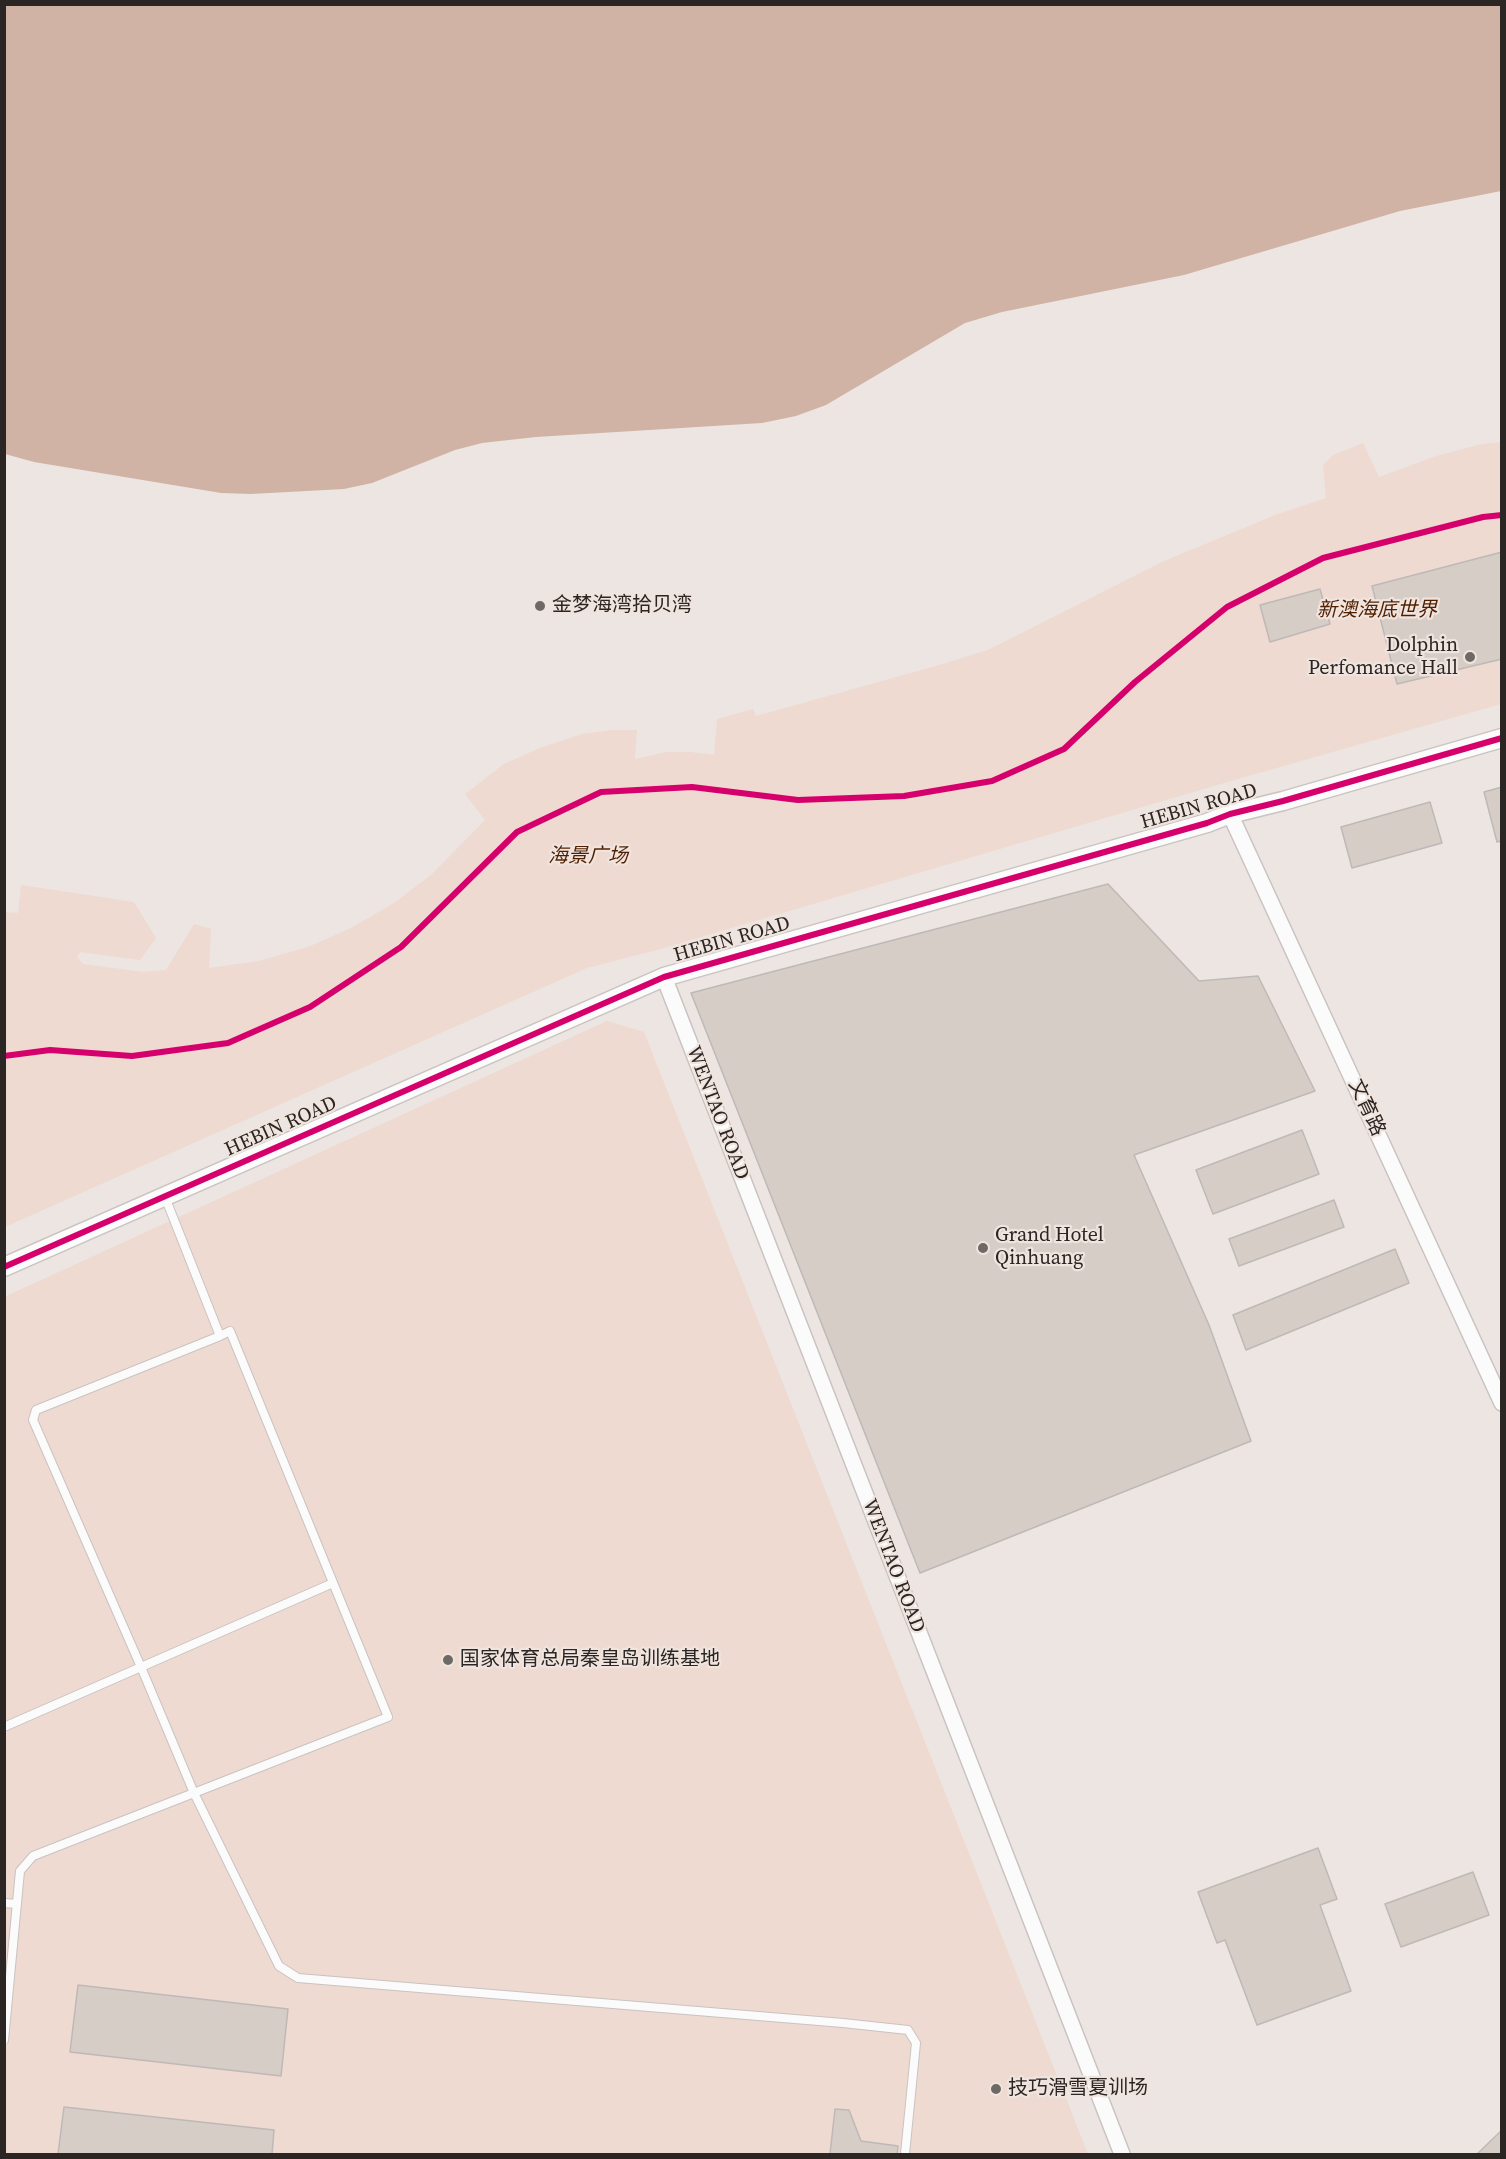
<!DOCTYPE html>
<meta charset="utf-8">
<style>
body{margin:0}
#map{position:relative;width:1506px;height:2159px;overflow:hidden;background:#ece5e2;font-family:"Source Serif 4",serif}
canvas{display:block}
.frame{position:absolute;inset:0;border:6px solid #2b2624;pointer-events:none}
</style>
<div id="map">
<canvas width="1506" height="2159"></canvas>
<div class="frame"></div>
</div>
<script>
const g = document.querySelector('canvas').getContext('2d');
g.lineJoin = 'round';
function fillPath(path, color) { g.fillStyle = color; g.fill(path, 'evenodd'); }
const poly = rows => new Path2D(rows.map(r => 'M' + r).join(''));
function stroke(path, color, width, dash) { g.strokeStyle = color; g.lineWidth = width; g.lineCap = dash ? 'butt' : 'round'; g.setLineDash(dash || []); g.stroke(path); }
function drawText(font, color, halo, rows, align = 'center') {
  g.font = font + ' "Source Serif 4","Noto Sans SC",serif'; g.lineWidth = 4.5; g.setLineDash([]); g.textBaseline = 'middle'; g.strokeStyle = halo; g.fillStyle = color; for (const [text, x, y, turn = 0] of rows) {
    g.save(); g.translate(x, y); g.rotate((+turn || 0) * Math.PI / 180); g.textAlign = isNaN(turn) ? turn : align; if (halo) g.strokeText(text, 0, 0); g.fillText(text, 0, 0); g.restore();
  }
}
const green = poly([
 [1501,442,1501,704,1224,783,657,950,587,968,5,1227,4,912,18,913,21,885,134,902,156,938,140,960,80,952,77,957,83,964,143,972,166,970,194,924,211,929,209,968,259,961,308,947,351,928,394,903,432,874,485,820,465,794,504,764,540,748,582,734,613,730,637,730,635,759,667,752,691,752,714,755,717,719,753,709,756,716,936,666,988,650,1164,561,1278,514,1326,498,1323,465,1333,455,1363,443,1379,477,1436,456,1482,444],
 [607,1021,644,1032,1088,2154,5,2154,4,1297]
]);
const water = poly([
 [4,5,1501,5,1501,191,1400,211,1184,275,1002,312,965,323,826,405,796,416,762,423,536,437,482,443,455,450,372,483,344,489,251,494,221,493,34,462,5,454]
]);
const building = poly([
 [1502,552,1502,659,1397,684,1372,586,1502,552],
 [1320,589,1330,624,1270,642,1260,605,1320,589],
 [1502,787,1502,841,1497,842,1484,792,1502,787],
 [1430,802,1442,843,1352,868,1341,827,1430,802],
 [1108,884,1199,981,1258,976,1315,1091,1134,1155,1209,1325,1251,1441,920,1573,691,993,1108,884],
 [1302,1130,1319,1174,1213,1214,1196,1170,1302,1130],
 [1334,1200,1344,1227,1239,1266,1229,1239,1334,1200],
 [1395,1249,1409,1283,1246,1350,1233,1315,1395,1249],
 [1318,1848,1337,1899,1320,1905,1351,1991,1257,2025,1225,1940,1217,1943,1198,1892,1318,1848],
 [1473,1872,1489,1915,1401,1947,1385,1904,1473,1872],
 [78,1985,288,2009,281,2076,70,2052,78,1985],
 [64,2107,274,2130,272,2154,58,2154,64,2107],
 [835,2109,849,2110,861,2141,898,2146,897,2154,830,2154,835,2109],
 [1502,2130,1502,2154,1477,2154,1502,2130]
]);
const service = poly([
 [220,1336,36,1410,33,1420,141,1667,194,1793,279,1966,298,1978,843,2023,908,2030,916,2043,905,2154],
 [4,1727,333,1583],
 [4,1903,17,1904],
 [4,2040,20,1871,33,1856,388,1717,230,1331,220,1336,165,1197]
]);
const minor = poly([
 [1230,814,1502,1403],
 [664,977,1122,2154]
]);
const tertiary = poly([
 [4,1267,664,977,1207,823,1230,814,1283,801,1502,738]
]);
const cycleway = poly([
 [4,1056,50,1050,132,1056,228,1043,310,1007,401,947,517,832,601,792,692,787,798,800,904,796,992,781,1064,749,1135,682,1227,607,1323,558,1483,517,1502,515],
 [4,1267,664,977,1207,823,1230,814,1283,801,1502,738]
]);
const markers = [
 [540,606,6,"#6f6966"],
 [1470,657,6,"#6f6966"],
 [983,1248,6,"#6f6966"],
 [448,1660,6,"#6f6966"],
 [996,2089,6,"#6f6966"]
];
const poiNames = [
 ["金梦海湾拾贝湾",552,606],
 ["Dolphin",1458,646,"right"],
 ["Perfomance Hall",1458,669,"right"],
 ["Grand Hotel",995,1236],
 ["Qinhuang",995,1259],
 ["国家体育总局秦皇岛训练基地",460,1660],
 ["技巧滑雪夏训场",1008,2089]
];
const parkNames = [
 ["新澳海底世界",1377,611],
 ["海景广场",588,857]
];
const streetNames = [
 ["HEBIN ROAD",1199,807,-16],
 ["HEBIN ROAD",732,940,-16],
 ["文育路",1366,1108,65],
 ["WENTAO ROAD",717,1113,69],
 ["HEBIN ROAD",281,1127,-24],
 ["WENTAO ROAD",893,1566,69]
];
fillPath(green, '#eedad0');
fillPath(water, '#d0b3a4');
fillPath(building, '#d6cdc7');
stroke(building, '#beb9b7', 1.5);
stroke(service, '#c9c3c1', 10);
stroke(minor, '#c9c3c1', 18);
stroke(tertiary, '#c9c3c1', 21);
stroke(service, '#fcfbfb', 8);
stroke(minor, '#fcfbfb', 15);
stroke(tertiary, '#fcfbfb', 18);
stroke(cycleway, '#d6006c', 6);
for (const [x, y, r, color] of markers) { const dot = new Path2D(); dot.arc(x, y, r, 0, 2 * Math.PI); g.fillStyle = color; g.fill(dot); stroke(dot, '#f0e4de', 2); }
drawText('20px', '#2b2624', '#f0e4de', poiNames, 'left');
drawText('italic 20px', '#501f01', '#f0e4de', parkNames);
drawText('20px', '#2b2624', '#f0e4de', streetNames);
</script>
